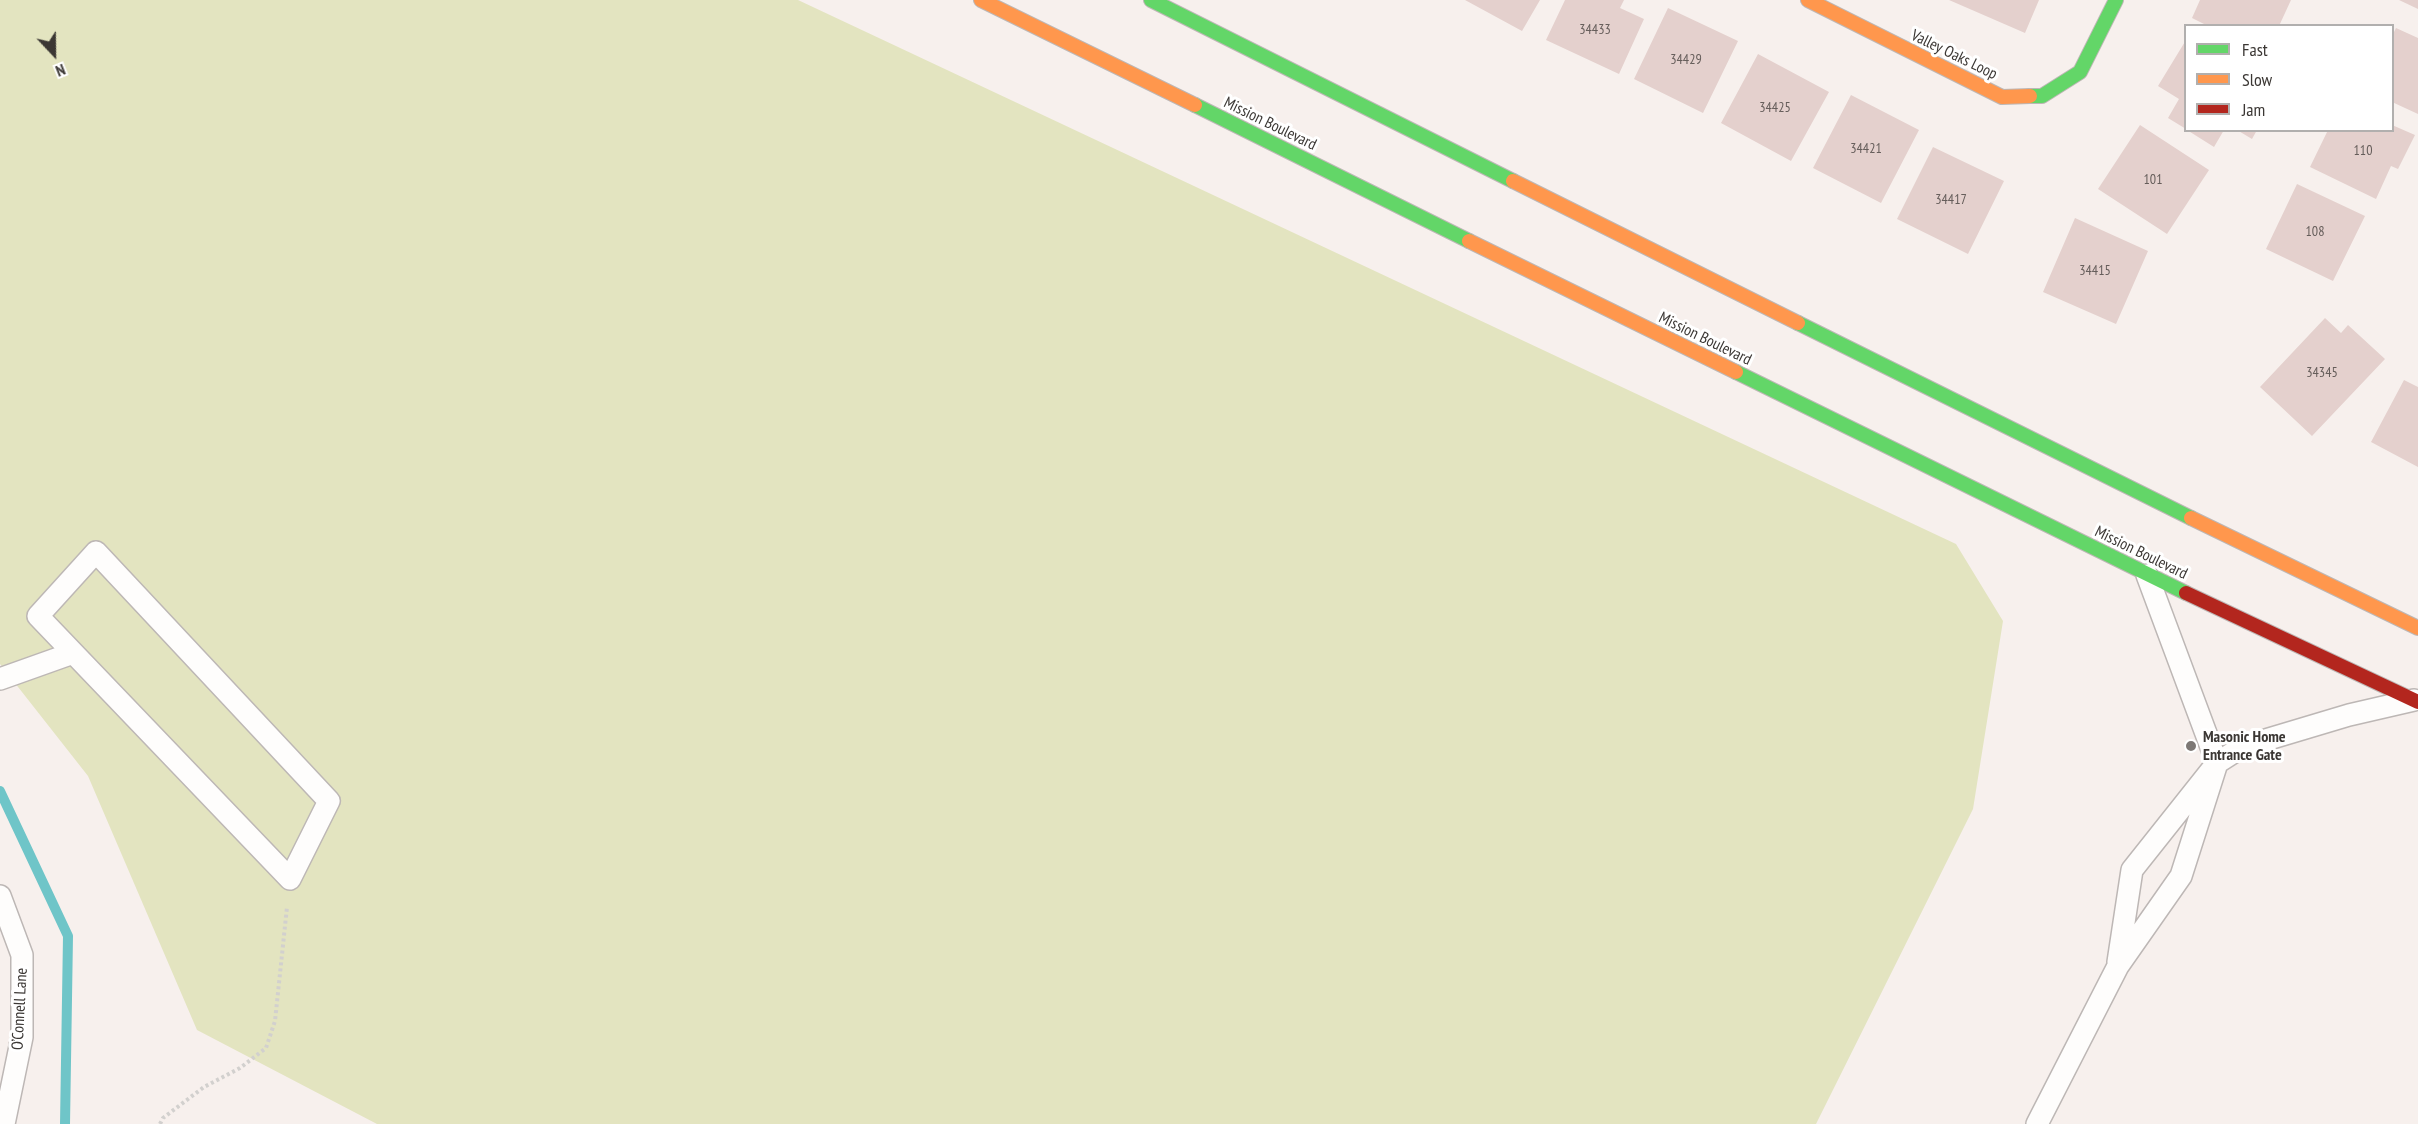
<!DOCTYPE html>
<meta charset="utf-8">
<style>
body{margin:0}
#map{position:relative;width:2418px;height:1124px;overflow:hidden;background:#f7f0ed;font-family:"PT Sans Narrow",sans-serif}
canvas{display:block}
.legend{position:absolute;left:2184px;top:24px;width:210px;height:108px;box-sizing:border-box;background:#fff;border:2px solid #b1afae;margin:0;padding:8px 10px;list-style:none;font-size:18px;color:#3b3734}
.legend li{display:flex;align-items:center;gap:12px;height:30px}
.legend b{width:30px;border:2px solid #b1afae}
.north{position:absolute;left:24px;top:24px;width:60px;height:60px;-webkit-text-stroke:4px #fff;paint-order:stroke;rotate:158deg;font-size:16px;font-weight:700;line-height:24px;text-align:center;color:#3b3734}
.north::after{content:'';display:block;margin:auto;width:21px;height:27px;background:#3b3734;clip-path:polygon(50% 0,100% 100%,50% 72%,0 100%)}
</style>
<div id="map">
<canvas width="2418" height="1124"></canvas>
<ul class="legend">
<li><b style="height:8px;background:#63d668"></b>Fast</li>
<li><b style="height:8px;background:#ff974d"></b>Slow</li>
<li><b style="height:8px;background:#b3261e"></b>Jam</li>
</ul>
<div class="north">N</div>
</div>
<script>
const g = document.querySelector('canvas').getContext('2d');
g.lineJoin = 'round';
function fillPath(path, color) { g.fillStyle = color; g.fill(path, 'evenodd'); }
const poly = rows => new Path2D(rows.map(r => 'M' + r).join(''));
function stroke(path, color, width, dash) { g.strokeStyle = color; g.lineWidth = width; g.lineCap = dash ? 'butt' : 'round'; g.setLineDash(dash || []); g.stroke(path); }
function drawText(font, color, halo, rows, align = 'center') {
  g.font = font + ' "PT Sans Narrow",sans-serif'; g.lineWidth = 6; g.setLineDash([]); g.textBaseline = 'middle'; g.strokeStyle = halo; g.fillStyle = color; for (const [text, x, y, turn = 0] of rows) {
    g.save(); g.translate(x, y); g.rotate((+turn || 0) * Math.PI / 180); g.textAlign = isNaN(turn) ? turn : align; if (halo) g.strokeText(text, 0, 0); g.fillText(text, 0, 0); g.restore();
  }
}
const green = poly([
 [0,0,798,0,1956,544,2003,621,1973,809,1816,1124,377,1124,197,1030,88,776,0,664]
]);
const stream = poly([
 [0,791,68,936,65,1124]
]);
const building = poly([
 [1465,0,1540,0,1522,31],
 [1565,0,1624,0,1620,8,1644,19,1619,74,1546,40],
 [1949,0,2039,0,2025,33],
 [2200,0,2291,0,2279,26,2208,26,2192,18],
 [2399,0,2418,0,2418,9],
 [1668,8,1738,41,1703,113,1634,79],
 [2396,28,2418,38,2418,114,2392,102,2392,36],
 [2186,40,2186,129,2168,118,2179,99,2158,86],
 [1758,54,1829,92,1791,161,1721,123],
 [1851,95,1919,130,1881,203,1813,168],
 [2140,125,2209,170,2167,234,2098,189],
 [2392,125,2415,135,2398,169,2391,166,2376,199,2310,167,2328,130,2392,130],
 [2187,130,2224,130,2214,147],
 [2237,130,2257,130,2252,139],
 [1933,147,2004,181,1968,254,1897,219],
 [2297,184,2365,216,2333,281,2266,249],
 [2075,218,2148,251,2116,324,2043,292],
 [2325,318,2341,333,2348,325,2385,359,2312,436,2260,387],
 [2404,380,2418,387,2418,467,2371,442]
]);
const path = poly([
 [160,1124,163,1118,204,1087,240,1068,266,1048,275,1021,287,907]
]);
const lane = poly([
 [96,552,329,801,290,879,38,616,96,552],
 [0,679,73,653],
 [0,896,22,955,22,1037,4,1124],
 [2118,962,2132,870,2217,763,2242,747,2349,715,2414,700],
 [2037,1124,2118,966,2181,876,2217,763,2147,575]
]);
const fast = poly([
 [1151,0,1513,181],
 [2030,96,2042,96,2080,72,2116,0],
 [1195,105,1469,241],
 [1798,323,2191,518],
 [1736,372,2186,593]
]);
const slow = poly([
 [981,0,1195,105],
 [1808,0,2002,97,2030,96],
 [1513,181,1798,323],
 [1469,241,1736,372],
 [2191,518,2418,628]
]);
const jam = poly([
 [2186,593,2418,702]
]);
const markers = [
 [2191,746,6,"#7d7875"]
];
const numberNames = [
 ["34433",1595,30],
 ["34429",1686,60],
 ["34425",1775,108],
 ["34421",1866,149],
 ["110",2363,151],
 ["101",2153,180],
 ["34417",1951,200],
 ["108",2315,232],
 ["34415",2095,271],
 ["34345",2322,373]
];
const streetNames = [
 ["Valley Oaks Loop",1954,55,26],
 ["Mission Boulevard",1270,124,26],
 ["Mission Boulevard",1705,339,26],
 ["Mission Boulevard",2141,553,26],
 ["O’Connell Lane",20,1009,-87]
];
const poiNames = [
 ["Masonic Home",2203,737],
 ["Entrance Gate",2203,755]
];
fillPath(green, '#e3e4c0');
stroke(stream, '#6fc5c8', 10);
fillPath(building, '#e4d0cd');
stroke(lane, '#bdb7b5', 24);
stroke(fast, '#bdb7b5', 16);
stroke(slow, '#bdb7b5', 16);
stroke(jam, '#bdb7b5', 16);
stroke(path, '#d2d0ce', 4, [3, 3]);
stroke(lane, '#fefdfc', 21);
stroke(fast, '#63d668', 14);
stroke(slow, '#ff974d', 14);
stroke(jam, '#b3261e', 14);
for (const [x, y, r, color] of markers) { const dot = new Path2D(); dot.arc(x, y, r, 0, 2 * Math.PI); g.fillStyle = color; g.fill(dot); stroke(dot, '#fff', 2); }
drawText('14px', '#655d5a', null, numberNames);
drawText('16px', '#3b3734', '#fff', streetNames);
drawText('bold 16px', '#3b3734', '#fff', poiNames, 'left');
</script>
